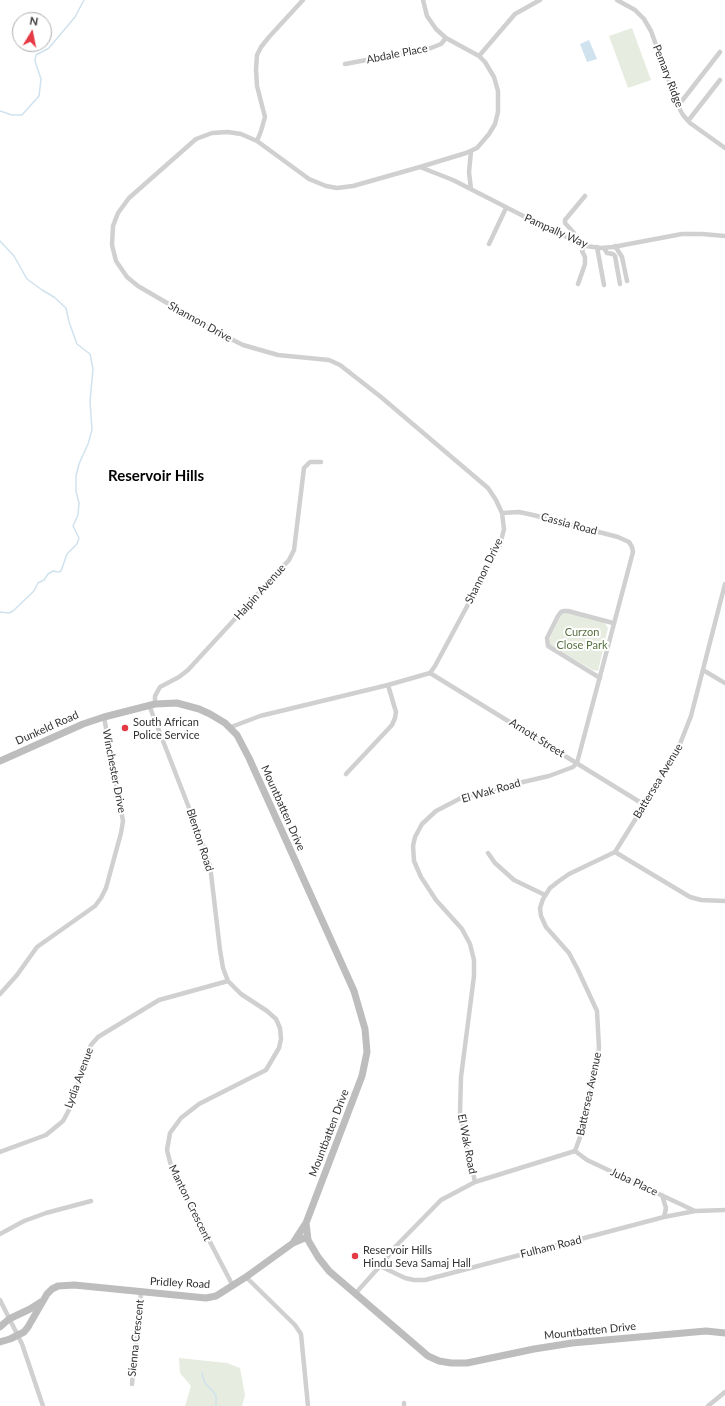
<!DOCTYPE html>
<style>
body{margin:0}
#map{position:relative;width:725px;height:1406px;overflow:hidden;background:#fff;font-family:Lato,sans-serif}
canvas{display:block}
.north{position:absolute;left:12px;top:12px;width:40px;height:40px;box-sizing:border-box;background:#fff;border:1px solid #adadad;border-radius:50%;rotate:10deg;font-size:11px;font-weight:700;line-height:16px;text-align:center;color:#333}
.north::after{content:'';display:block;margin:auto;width:14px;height:18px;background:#e63946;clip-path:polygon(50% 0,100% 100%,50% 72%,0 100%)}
</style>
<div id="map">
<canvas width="725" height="1406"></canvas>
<div class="north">N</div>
</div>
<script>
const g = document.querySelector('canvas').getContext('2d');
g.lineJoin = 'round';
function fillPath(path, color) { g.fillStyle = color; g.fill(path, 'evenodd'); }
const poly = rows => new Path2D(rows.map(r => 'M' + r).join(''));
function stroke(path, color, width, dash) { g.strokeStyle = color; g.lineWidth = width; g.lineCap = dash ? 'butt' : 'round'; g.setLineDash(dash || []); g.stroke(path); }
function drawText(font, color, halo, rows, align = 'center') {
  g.font = font + ' Lato,sans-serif'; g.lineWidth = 4; g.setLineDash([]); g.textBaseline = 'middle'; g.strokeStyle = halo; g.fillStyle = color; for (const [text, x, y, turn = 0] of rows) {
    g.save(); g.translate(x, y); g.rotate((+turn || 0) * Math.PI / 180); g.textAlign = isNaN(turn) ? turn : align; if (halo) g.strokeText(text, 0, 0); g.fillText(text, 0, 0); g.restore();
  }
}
const green = poly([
 [632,28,651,80,628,88,609,36],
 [567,612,604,622,608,628,598,671,593,670,550,645,549,640,561,615],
 [179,1358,227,1363,240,1368,245,1395,242,1406,185,1406,191,1386,180,1373]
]);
const water = poly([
 [589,40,597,59,587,62,580,44]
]);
const stream = poly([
 [0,111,12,115,22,115,39,96,41,79,35,61,36,55,49,48,75,17,84,0],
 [0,241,14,256,27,279,42,290,54,297,66,308,69,322,77,344,90,354,93,369,90,401,92,430,88,444,79,464,76,476,76,491,79,503,78,515,73,526,79,538,77,544,67,554,61,571,58,572,53,571,48,574,44,580,38,583,34,591,13,611,9,613,0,612],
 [202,1373,205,1383,216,1395,216,1406]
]);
const street = poly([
 [617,0,635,10,644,19,651,31,678,106,683,115,690,123,725,148],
 [479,56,515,14,540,0],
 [345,64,431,48,441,44,446,38],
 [678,106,720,52],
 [688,121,720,80],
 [257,141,261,131,265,117,257,86,256,69,257,55,261,47,269,37,303,0],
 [420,167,453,180,537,223,586,246,601,248,613,247,682,234,702,234,725,236],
 [471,189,469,172,471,151],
 [571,240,574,233,565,223,565,220,585,196],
 [489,244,506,208],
 [615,246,622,257,627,281],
 [597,247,604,285],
 [604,248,607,253,613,254,615,256,620,284],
 [578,284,585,264,585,257,582,251,584,245],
 [703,670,725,683],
 [430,673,643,804],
 [600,678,548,646,547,638,558,616,561,612,564,611,568,611,613,623],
 [155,704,155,696,160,687,179,677,188,670,289,560,294,550,304,468,310,462,321,462],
 [149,705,200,836,210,865,220,950,223,968,228,981,241,994,267,1011,276,1019,280,1028,281,1039,279,1048,266,1070,199,1104,181,1118,170,1133,167,1150,170,1162,174,1173,233,1286],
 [231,727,260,716,388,685,430,673,435,666,500,545,504,529,502,513,496,500,488,488,381,397,340,365,329,360,278,355,243,345,215,331,138,286,127,277,116,261,112,245,113,226,118,213,129,198,196,139,212,133,228,132,241,134,257,141,309,179,326,186,337,188,353,186,420,167,466,153,477,148,489,134,495,124,498,112,498,91,494,77,485,62,479,56,446,38,436,29,427,16,423,0],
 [346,774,392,725,395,718,396,712,388,685],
 [615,852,690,897,701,900,725,901],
 [488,853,495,863,514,880,545,895],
 [0,994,17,975,37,947,95,906,101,898,106,888,121,833,123,821,104,717],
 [575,1151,587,1160,695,1211],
 [0,1152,46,1135,63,1121,70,1108,88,1051,91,1045,98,1037,159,1000,228,981],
 [475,1182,460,1113,461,1077,474,976,474,960,470,944,462,929,436,900,421,877,414,861,413,846,415,837,422,824,436,811,461,798,510,785,549,776,573,767,577,763,633,552,632,547,629,542,618,537,533,515,519,512,502,513],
 [662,1195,666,1208,664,1217],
 [0,1234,24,1221,46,1213,91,1201],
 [380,1266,405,1278,414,1280,425,1280,664,1217,695,1211,725,1210],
 [246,1277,295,1325,301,1334,308,1406],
 [355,1294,380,1266,396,1246,441,1200,475,1182,575,1151,583,1129,596,1069,599,1048,597,1011,578,970,569,953,546,927,541,916,540,908,543,899,550,888,559,881,569,874,615,852,676,754,691,716,725,584],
 [0,1300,22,1344,43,1406],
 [132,1384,141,1292],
 [404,1406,404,1403],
 [708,1406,725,1392]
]);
const secondary = poly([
 [0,761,83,724,104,717,155,704,177,703,199,709,210,714,225,723,237,735,249,758,354,991,365,1029,367,1052,362,1076,306,1223,308,1240,318,1257,329,1271,428,1356,439,1361,451,1363,467,1363,534,1349,572,1343,706,1331,725,1333],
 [293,1243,306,1223],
 [0,1327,9,1319,30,1309,41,1302],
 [0,1342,10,1339,24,1332,28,1327,47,1294,52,1289,58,1286,74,1285,206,1298,216,1296,246,1277,293,1243,307,1237]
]);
const markers = [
 [125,728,4,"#e63946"],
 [355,1256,4,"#e63946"]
];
const streetNames = [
 ["Abdale Place",397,54,-11],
 ["Pemary Ridge",668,76,69],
 ["Pampally Way",556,231,24],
 ["Shannon Drive",200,322,29],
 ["Cassia Road",569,524,15],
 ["Shannon Drive",484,571,-64],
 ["Halpin Avenue",260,592,-48],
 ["Dunkeld Road",47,728,-24],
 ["Arnott Street",537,738,32],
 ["Winchester Drive",114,771,79],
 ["Battersea Avenue",658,781,-59],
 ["El Wak Road",491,791,-16],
 ["Mountbatten Drive",283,808,66],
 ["Blenton Road",200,840,72],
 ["Lydia Avenue",79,1078,-70],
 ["Battersea Avenue",589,1094,-78],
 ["Mountbatten Drive",329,1133,-69],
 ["El Wak Road",467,1144,79],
 ["Juba Place",634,1182,25],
 ["Manton Crescent",190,1203,64],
 ["Fulham Road",551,1247,-14],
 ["Pridley Road",180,1283,3],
 ["Mountbatten Drive",590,1331,-6],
 ["Sienna Crescent",136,1338,-84]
];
const parkNames = [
 ["Curzon",582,632],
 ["Close Park",582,645]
];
const poiNames = [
 ["South African",133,722],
 ["Police Service",133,735],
 ["Reservoir Hills",363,1250],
 ["Hindu Seva Samaj Hall",363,1263]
];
const districtNames = [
 ["Reservoir Hills",156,476]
];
fillPath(green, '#e6ecdf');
fillPath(water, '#cfe2ee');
stroke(stream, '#cfe2ee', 1.5);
stroke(street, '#d0d0d0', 4.5);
stroke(secondary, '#bdbdbd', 7);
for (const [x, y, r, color] of markers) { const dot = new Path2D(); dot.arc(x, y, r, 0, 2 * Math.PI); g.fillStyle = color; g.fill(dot); stroke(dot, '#fff', 1.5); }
drawText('11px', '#333', '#fff', streetNames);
drawText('11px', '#56703f', '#fff', parkNames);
drawText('11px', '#333', '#fff', poiNames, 'left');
drawText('bold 15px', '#000', '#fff', districtNames);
</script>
